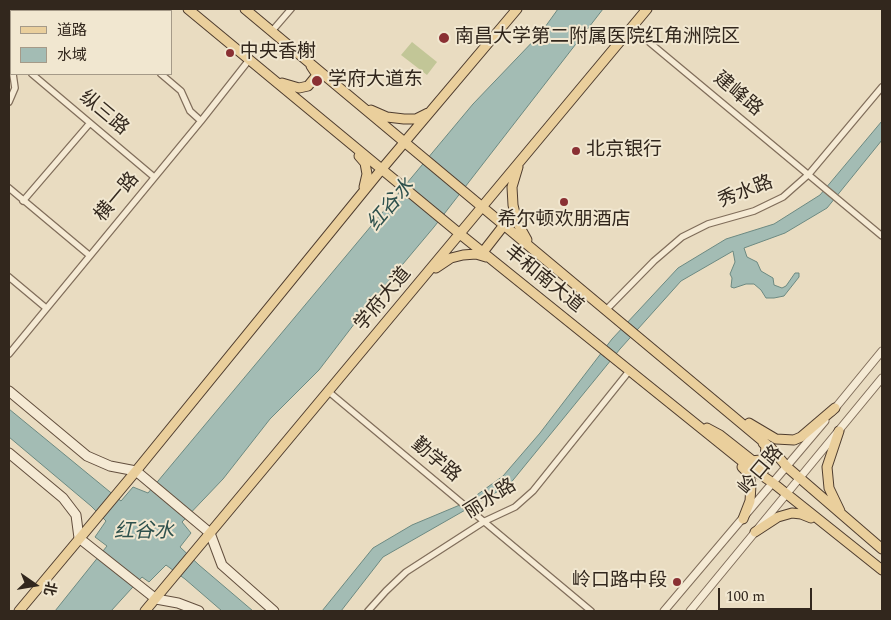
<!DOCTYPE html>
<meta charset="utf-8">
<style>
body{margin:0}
#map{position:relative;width:891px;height:620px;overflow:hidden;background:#e9dcc1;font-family:Spectral,"Noto Sans SC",serif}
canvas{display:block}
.frame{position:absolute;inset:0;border:10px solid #32271d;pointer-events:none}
.legend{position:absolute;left:10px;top:10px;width:162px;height:65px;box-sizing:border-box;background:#f1e7d0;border:1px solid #a59a88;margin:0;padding:6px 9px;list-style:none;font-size:15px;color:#32271d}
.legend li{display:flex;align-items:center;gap:10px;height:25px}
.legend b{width:25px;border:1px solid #a59a88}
.north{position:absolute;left:10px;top:560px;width:50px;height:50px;-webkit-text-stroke:4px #f1e7d0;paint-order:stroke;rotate:103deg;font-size:14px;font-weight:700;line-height:20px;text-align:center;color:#32271d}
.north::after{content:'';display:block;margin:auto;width:18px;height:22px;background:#32271d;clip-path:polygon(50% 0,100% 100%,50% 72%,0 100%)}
.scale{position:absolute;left:718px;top:588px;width:94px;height:22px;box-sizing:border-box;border:2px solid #32271d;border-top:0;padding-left:6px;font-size:15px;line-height:18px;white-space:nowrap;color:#32271d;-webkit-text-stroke:4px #f1e7d0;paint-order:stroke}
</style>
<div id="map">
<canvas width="891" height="620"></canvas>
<div class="frame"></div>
<ul class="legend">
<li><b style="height:6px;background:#eacf9c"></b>道路</li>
<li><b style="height:14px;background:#a3bcb4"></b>水域</li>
</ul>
<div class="north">北</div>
<div class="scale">100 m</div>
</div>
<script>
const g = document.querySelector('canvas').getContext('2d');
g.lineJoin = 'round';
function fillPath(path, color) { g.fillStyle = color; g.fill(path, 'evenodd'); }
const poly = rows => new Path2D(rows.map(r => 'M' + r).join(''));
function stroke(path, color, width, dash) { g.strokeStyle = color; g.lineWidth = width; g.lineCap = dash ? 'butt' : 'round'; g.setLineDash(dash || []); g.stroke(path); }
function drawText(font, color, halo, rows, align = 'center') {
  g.font = font + ' Spectral,"Noto Sans SC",serif'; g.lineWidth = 4; g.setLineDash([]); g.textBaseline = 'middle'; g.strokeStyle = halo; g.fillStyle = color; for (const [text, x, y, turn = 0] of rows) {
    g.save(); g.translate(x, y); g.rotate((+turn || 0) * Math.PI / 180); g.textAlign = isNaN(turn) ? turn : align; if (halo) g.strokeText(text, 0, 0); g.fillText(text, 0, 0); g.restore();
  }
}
const green = poly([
 [412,42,437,62,427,75,401,55]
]);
const water = poly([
 [558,9,603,9,434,227,371,302,319,370,270,419,223,479,182,522,191,533,180,547,199,565,253,611,222,611,185,579,166,565,149,582,142,577,111,611,55,611,107,546,95,537,106,521,91,506,9,437,9,409,121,501,133,487,148,493,473,104,540,34,558,9],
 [882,121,882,140,827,208,785,233,744,248,747,257,757,262,761,271,773,278,774,285,782,288,786,286,795,273,799,273,799,277,784,296,774,298,766,298,761,290,754,284,746,284,734,288,731,287,732,278,730,274,735,262,733,251,681,281,620,349,509,485,383,557,341,611,322,611,373,548,412,525,467,502,503,476,540,433,612,339,678,268,726,239,774,224,820,195,882,121]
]);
const minor = poly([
 [82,9,85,11],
 [45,11,47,9],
 [631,27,882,236],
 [272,31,291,9],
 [11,54,10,55,11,65],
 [32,74,154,177],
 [161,74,181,91,190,111,201,121],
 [9,102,15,88,13,74],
 [9,188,89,255],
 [23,201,90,123],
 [9,277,46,308],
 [606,310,654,261,682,237,708,224,754,211,783,197,809,174,882,87],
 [9,354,201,121,249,60],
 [329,392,591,611],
 [368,611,386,591,406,572,485,521,515,507,533,491,630,370]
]);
const tertiary = poly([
 [832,412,882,351],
 [664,611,825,421],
 [690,611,882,378]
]);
const secondary = poly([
 [9,391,87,456,110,466,136,471,210,533,222,565,274,611],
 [9,453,63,498,76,515,79,538,156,599,178,603,199,611]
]);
const primary = poly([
 [188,9,460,234,748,466,773,483,882,570],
 [245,9,771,448,787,467,882,549],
 [282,83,299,88,308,86,317,75,311,66],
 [371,110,387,117,404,119,416,119,428,113],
 [359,156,365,163,367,174,364,187],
 [518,167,512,187,513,205,517,222,527,240],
 [483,252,504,225],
 [436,268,451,258,463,255,476,254,486,257],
 [749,423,776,439,794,440,801,437,835,408],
 [707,428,720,435,753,461,763,472],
 [839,431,827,467,829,488,840,511],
 [750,461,761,460,765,457,766,446,763,443],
 [742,467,749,474,751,485,750,501,743,519],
 [755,532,778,517,792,513,801,514,811,518],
 [19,611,136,471,381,170,517,9],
 [145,611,647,9]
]);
const markers = [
 [444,38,6,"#8a3033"],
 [230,53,5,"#8a3033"],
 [317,81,6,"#8a3033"],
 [576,151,5,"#8a3033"],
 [564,202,5,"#8a3033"],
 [677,582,5,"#8a3033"]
];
const poiNames = [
 ["南昌大学第二附属医院红角洲院区",455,38],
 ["中央香榭",240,53],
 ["学府大道东",328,81],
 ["北京银行",586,151],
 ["希尔顿欢朋酒店",564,221,"center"],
 ["岭口路中段",667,582,"right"]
];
const streetNames = [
 ["建峰路",737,95,40],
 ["纵三路",103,114,40],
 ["秀水路",746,193,-21],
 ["横一路",118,198,-50],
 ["丰和南大道",543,280,39],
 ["学府大道",384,300,-50],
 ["勤学路",435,461,40],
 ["岭口路",762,471,-50],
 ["丽水路",491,500,-32]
];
const waterNames = [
 ["红谷水",392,206,-50],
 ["红谷水",144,533]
];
fillPath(green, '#c2c697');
fillPath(water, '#a3bcb4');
stroke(water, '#6c8981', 1);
stroke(minor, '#816e5b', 8);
stroke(tertiary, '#816e5b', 9);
stroke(secondary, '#634f3e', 11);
stroke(primary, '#4f3d2f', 11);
stroke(minor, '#f5ead4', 5.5);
stroke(tertiary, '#f5ead4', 7);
stroke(secondary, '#f5ead4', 9);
stroke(primary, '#eacf9c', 9);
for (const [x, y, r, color] of markers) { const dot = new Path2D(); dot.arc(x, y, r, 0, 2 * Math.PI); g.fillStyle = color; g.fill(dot); stroke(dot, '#f1e7d0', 2); }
drawText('19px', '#32271d', '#f1e7d0', poiNames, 'left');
drawText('19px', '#32271d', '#f1e7d0', streetNames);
drawText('italic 20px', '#2e514d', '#f1e7d0', waterNames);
</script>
